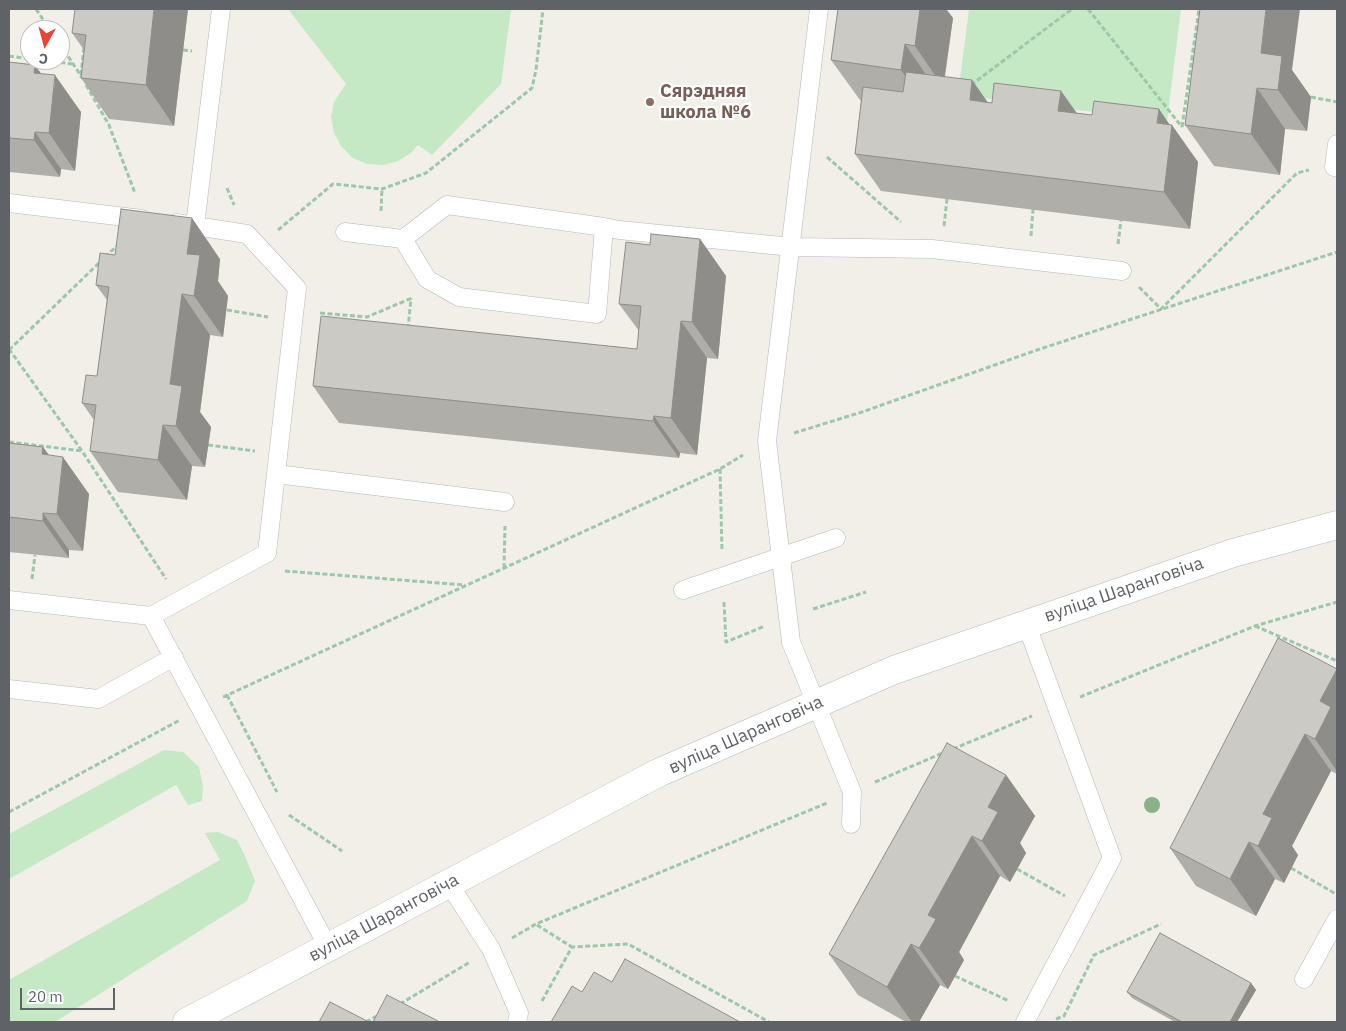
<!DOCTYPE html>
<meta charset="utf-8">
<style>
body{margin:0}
#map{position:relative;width:1346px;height:1031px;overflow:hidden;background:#f1efe8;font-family:"IBM Plex Sans",sans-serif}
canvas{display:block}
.frame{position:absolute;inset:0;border:10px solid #5f6368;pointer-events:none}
.north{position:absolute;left:20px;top:20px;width:50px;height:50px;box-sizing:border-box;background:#fff;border:1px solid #bfc1c3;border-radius:50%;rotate:187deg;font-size:14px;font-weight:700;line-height:20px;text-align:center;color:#5f6368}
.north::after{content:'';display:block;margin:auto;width:18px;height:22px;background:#ea4335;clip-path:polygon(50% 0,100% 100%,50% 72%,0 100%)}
.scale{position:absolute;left:20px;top:988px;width:95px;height:22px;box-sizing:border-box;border:2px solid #5f6368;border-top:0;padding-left:6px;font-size:15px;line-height:18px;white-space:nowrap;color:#5f6368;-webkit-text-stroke:4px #fff;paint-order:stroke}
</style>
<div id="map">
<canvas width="1346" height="1031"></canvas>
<div class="frame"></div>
<div class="north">С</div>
<div class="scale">20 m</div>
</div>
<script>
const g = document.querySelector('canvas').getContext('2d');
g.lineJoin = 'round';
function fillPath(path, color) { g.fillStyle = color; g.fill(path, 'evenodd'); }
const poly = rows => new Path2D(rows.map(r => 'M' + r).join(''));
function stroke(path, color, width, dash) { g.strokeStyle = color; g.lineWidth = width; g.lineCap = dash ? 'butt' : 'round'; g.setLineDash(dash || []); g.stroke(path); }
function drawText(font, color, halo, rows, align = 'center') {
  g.font = font + ' "IBM Plex Sans",sans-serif'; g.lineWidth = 4.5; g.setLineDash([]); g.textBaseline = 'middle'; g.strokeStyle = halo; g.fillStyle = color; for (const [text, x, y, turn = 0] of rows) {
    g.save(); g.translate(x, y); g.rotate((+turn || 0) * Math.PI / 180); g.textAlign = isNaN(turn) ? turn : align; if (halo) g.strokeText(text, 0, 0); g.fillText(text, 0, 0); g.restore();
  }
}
const green = poly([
 [288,9,511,9,501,84,432,155,418,145,411,153,398,161,383,165,367,164,353,158,341,146,334,133,331,117,334,102,346,84],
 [969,9,1181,9,1167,121,958,95],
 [164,750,183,752,199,767,203,787,202,801,188,805,176,785,9,879,9,834],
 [218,832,237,840,245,856,255,881,247,901,55,1022,9,1022,9,980,220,860,205,833]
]);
const path = poly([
 [36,9,50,30],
 [1088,9,1182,127],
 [60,44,83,79],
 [183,50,192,51],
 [9,56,30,59],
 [38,60,73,64],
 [81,75,84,47],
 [86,85,109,125,135,193],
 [971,85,1072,9],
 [1311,97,1337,102],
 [1182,127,1199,9],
 [827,157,901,222],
 [227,188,234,205],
 [381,211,382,189],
 [944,226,947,199],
 [278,230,333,184,382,189,426,173,532,88,536,70,543,9],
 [1031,236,1033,209],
 [1118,244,1121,220],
 [105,257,119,244],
 [1139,287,1161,309,1297,173,1309,170],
 [227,310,268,317],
 [320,313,367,317,412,298],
 [408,329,411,298],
 [9,349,82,451,166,579],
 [9,350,101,261],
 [794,433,862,412,1037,350,1337,252],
 [9,442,82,451],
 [208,445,255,451],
 [720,469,722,551],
 [504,568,505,526],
 [285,571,465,585],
 [32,579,35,555],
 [724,602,726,642,765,626],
 [813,609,866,592],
 [1255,626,1337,661],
 [227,695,277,792],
 [223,697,720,469,743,455],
 [1080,697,1255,626,1337,602],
 [953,749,1032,716],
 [875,782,945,752],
 [9,812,180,720],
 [289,815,342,851],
 [1291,868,1336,894],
 [1017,869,1065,896],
 [537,925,572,947],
 [512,938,536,924,827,803],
 [955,976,1009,1001],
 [542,1001,572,947,628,944,769,1022],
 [400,1004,470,962],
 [1056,1019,1064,1016,1094,955,1161,924],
 [366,1022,379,1015]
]);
const lane = poly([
 [819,9,767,441,791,642,852,792,851,824],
 [1334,167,1337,144],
 [9,203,142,219],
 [195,226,221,9],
 [604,227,597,314,459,297,427,279,403,239,447,205,604,227,619,230,792,247,932,249,1122,271],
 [345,232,403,239],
 [276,474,505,502],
 [683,590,836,538],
 [9,600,151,616,267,553,297,288,247,234,176,223],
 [151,616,328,947],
 [9,689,98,699,174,657],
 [449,884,491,949,519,1013,517,1022],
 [1304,979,1337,919],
 [1025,1022,1112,858,1026,623]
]);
const secondary = poly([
 [187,1022,658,773,894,670,1233,553,1337,525]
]);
const trees = [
 [1152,805]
];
const wall = poly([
 [188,9,174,126,109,119,81,78,84,50,72,33],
 [838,9,946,9,953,18,945,77,972,80,988,103,992,103,1061,91,1077,113,1170,125,1198,162,1190,229,881,191,855,154,861,101,860,100,831,60],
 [1200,9,1292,70,1311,97,1307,131,1285,129,1280,175,1214,166,1185,125],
 [9,62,35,65,41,74,81,112,75,171,61,169,60,177,9,172],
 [700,239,726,276,718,359,707,358,697,455,680,453,679,458,339,423,313,386,637,349,639,331,619,304,650,245],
 [115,255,220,259,218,281,228,296,223,337,210,335,200,412,211,427,205,467,192,466,187,500,118,492,90,451,94,420,82,403,97,376,107,300,96,285],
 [9,443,43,447,49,455,89,494,83,551,69,550,69,558,9,552],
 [1337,670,1337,774,1331,771,1292,846,1298,855,1284,883,1275,879,1256,916,1196,886,1170,848],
 [1006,775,1035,816,1020,843,1026,853,1010,882,1000,876,959,952,964,960,948,989,940,985,919,1022,906,1022,858,995,829,954],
 [1251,983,1256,990,1237,1022,1175,1022,1132,998,1127,992]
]);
const shadedWall = poly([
 [154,9,188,9,174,126,146,85],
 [920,9,946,9,953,18,943,87,915,46],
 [1266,9,1300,9,1292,70,1311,97,1307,131,1278,90,1261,53],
 [905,44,933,85,929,111,901,70],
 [35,65,54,92,55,75,81,112,75,171,49,133,34,73],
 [972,80,998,117,970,100],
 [1257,88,1285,129,1280,175,1251,134],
 [1061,91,1087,128,1058,111],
 [1159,109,1172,128,1172,125,1198,162,1190,229,1164,192,1157,123],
 [35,132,61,169,60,177,34,140],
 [192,218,220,259,218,281,228,296,223,337,194,296,187,254],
 [700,239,726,276,718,359,692,322],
 [182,294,210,335,200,412,211,427,205,467,176,426,170,384],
 [681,321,707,358,697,455,671,418],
 [654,416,680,453,679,458,653,421],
 [163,425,192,466,187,500,158,460],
 [43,447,61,473,63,457,89,494,83,551,57,514,42,454],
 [43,513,69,550,69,558,43,521],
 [1337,669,1337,771,1315,739,1320,701],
 [1305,734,1331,771,1292,846,1298,855,1284,883,1258,846,1263,814],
 [1006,775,1035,816,1020,843,1026,853,1010,882,982,841,988,807],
 [972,836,1000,876,959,952,964,960,948,989,919,948,928,915],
 [1249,842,1275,879,1256,916,1230,879],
 [911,944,940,985,919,1022,912,1022,887,987],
 [1251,983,1256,990,1237,1022,1230,1022]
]);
const building = poly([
 [75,9,154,9,146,85,81,78,86,35,72,33,75,9],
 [838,9,920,9,915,46,905,44,901,70,831,60,838,9],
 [1200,9,1266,9,1261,53,1282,56,1278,90,1257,88,1251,134,1185,125,1200,9],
 [9,62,35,65,34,73,55,75,49,133,35,132,34,140,9,138,9,62],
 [906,72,972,80,970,100,992,103,994,83,1061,91,1058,111,1092,115,1094,101,1159,109,1157,123,1172,125,1164,192,855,154,863,87,903,92,906,72],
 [121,209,192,218,187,254,200,255,194,296,182,294,170,384,182,386,176,426,163,425,158,460,90,451,96,405,82,403,86,375,97,376,109,287,96,285,100,253,115,255,121,209],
 [651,234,700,239,692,322,681,321,671,418,654,416,653,421,313,386,321,316,637,349,641,306,619,304,626,242,650,245,651,234],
 [9,443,43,447,42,454,63,457,57,514,43,513,43,521,9,517,9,443],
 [1278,638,1337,669,1320,701,1331,707,1315,739,1305,734,1263,814,1272,818,1258,846,1249,842,1230,879,1170,848,1278,638],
 [947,743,1006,775,988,807,998,812,982,841,972,836,928,915,936,919,927,935,919,948,911,944,887,987,829,954,947,743],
 [1160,933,1251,983,1230,1022,1182,1022,1127,992,1160,933],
 [625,959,740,1022,551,1022,572,986,582,992,594,972,612,982,625,959],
 [387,995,440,1022,373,1022,387,995],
 [330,1002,369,1022,319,1022,330,1002]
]);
const markers = [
 [650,102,5,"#8d6e63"]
];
const educationNames = [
 ["Сярэдняя",660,92],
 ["школа №6",660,113]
];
const streetNames = [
 ["вуліца Шаранговіча",1124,590,-19],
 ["вуліца Шаранговіча",746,735,-24],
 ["вуліца Шаранговіча",384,918,-28]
];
fillPath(green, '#c5e8c5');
stroke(lane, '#b5b8bc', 19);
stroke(secondary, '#b6babf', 29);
stroke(path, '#9cc7a9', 3, [5, 2.5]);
stroke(lane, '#fff', 18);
stroke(secondary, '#fff', 28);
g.fillStyle = '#89b387';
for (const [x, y] of trees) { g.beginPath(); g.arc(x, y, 8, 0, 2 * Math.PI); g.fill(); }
fillPath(wall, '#afaea9');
fillPath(shadedWall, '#8f8d8a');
fillPath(building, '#cccac5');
stroke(building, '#8f8d8a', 1);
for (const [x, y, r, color] of markers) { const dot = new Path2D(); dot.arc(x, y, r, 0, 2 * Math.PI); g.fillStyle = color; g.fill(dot); stroke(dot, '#fff', 2); }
drawText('bold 18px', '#785e54', '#fff', educationNames, 'left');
drawText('18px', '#5f6368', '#fff', streetNames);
</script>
